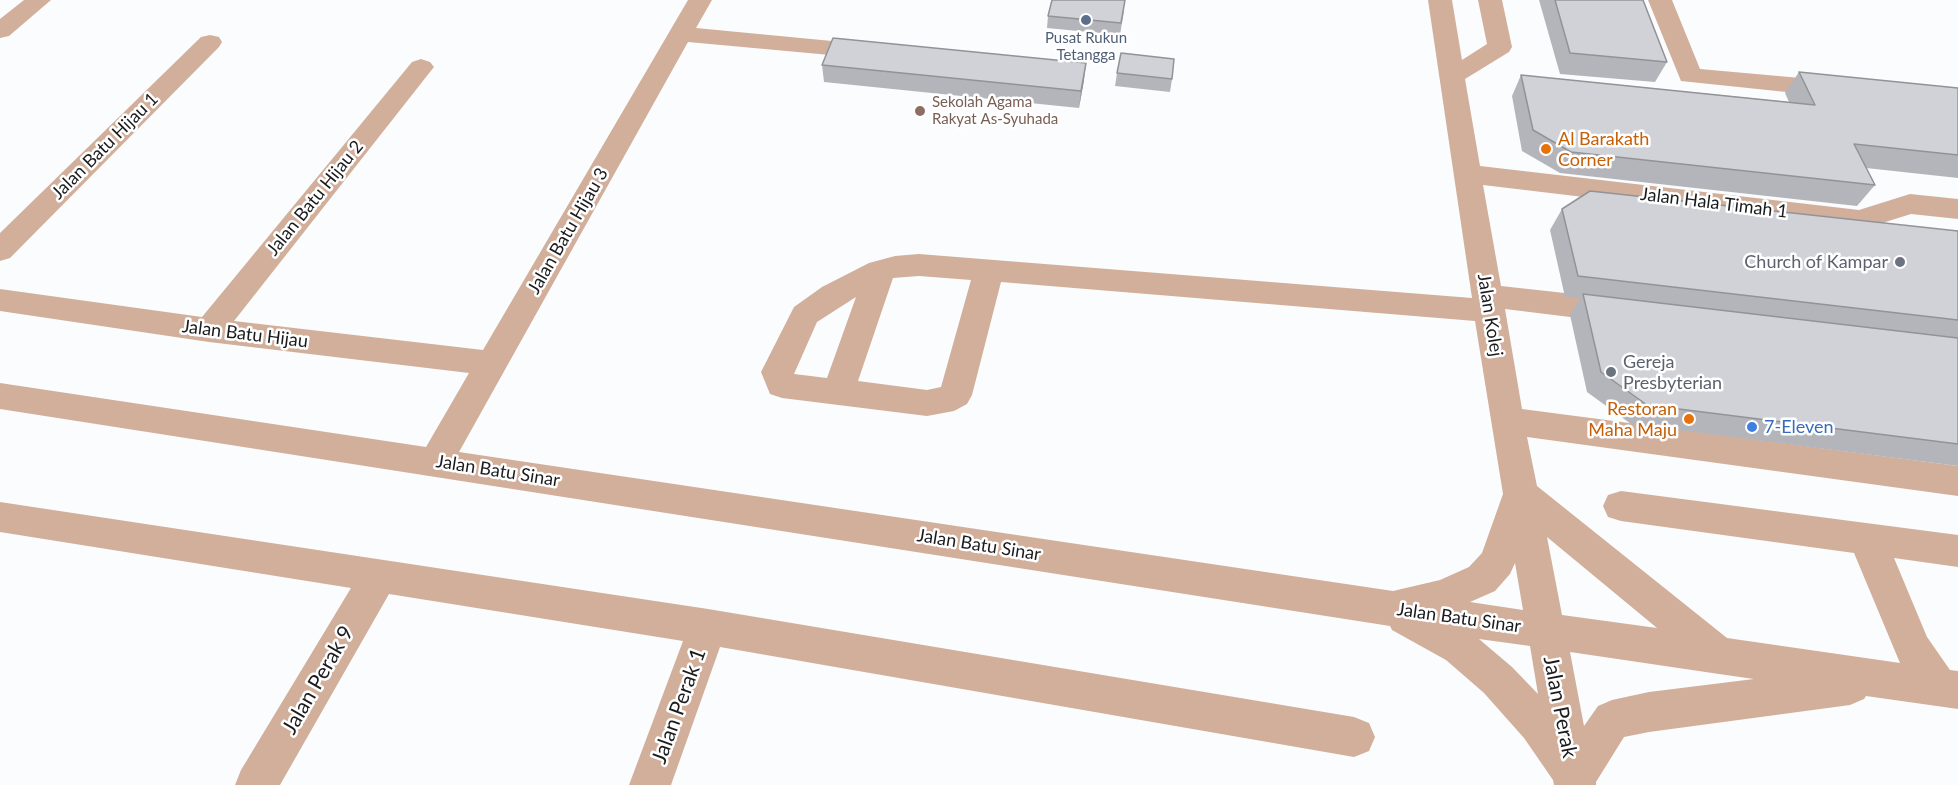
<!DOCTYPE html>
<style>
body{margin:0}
canvas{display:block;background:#fafcfe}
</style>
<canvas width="1958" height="785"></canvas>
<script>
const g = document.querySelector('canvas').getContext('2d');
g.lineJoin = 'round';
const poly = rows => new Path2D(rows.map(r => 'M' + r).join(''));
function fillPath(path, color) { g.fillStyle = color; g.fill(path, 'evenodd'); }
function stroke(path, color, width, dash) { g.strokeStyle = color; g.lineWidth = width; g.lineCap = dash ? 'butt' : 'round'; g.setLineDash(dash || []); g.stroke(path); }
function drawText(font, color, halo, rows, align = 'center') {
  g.font = font + ' Lato,sans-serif'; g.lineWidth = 5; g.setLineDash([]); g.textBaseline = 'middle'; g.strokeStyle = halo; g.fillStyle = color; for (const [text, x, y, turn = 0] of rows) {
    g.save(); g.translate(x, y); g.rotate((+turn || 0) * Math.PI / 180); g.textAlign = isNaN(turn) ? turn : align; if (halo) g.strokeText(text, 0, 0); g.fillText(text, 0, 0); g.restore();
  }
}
const minor = poly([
 [24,0,51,0,9,36,0,38,0,19,24,0],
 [688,0,712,0,696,28,874,45,883,47,886,52,883,57,874,59,688,42,459,452,1393,591,1440,580,1469,567,1482,553,1503,494,1475,321,1001,282,972,395,967,404,954,411,927,416,782,398,770,394,761,372,794,307,822,287,869,263,895,256,919,254,1472,298,1428,0,1452,0,1462,60,1487,44,1478,0,1502,0,1512,47,1509,52,1465,79,1480,166,1859,210,1910,194,1958,199,1958,219,1911,214,1860,230,1483,185,1501,286,1619,299,1630,303,1635,311,1630,319,1619,323,1505,309,1522,409,1958,466,1958,496,1527,437,1537,486,1727,638,1900,663,1854,553,1621,521,1608,517,1603,506,1608,495,1621,491,1958,535,1958,567,1894,558,1927,637,1950,670,1958,671,1958,709,1866,696,1864,699,1850,705,1649,732,1624,737,1596,782,1596,785,1554,785,1553,780,1524,738,1484,693,1446,660,1392,630,1390,626,0,409,0,383,426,447,469,373,209,342,0,311,0,289,202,317,412,62,421,59,430,62,434,67,430,72,234,321,483,350,688,0],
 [919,276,971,280,941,387,927,390,858,381,893,278,919,276],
 [856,297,827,378,794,374,817,322,856,297],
 [1547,537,1657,628,1562,615,1547,537],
 [1515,563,1523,610,1470,602,1495,591,1510,574,1515,563],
 [1479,639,1530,646,1538,694,1512,667,1479,639],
 [1570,652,1719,674,1754,679,1649,692,1612,700,1598,706,1584,726,1570,652],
 [1648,0,1672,0,1700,69,1834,81,1843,83,1847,89,1843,95,1834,97,1681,81,1648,0],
 [210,35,219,37,222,42,219,47,10,258,0,261,0,233,201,37,210,35],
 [0,502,708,609,1354,717,1369,723,1375,737,1369,751,1354,757,720,647,671,785,629,785,683,641,389,594,280,785,235,785,241,770,351,588,0,532,0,502]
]);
const wall = poly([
 [1539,0,1643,0,1667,62,1655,82,1560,74],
 [1124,11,1120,35,1047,28,1048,16],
 [822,65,1084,80,1079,108,824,82],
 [1799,72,1958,88,1958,178,1866,168,1875,185,1857,206,1560,173,1522,151,1512,96,1521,75,1789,102,1785,93],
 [1117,73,1172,79,1170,92,1115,86],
 [1562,209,1958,231,1958,466,1631,424,1587,392,1570,315,1580,298,1565,297,1550,230]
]);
const shadedWall = poly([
 [1086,63,1084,80,1079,108,1081,91]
]);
const building = poly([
 [1052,0,1125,0,1121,23,1048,16,1052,0],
 [1555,0,1643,0,1667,62,1570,53,1555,0],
 [833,38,1086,63,1081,91,822,65,833,38],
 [1121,53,1174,59,1172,79,1117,73,1121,53],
 [1799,72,1958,88,1958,155,1854,144,1875,185,1571,152,1533,130,1521,75,1815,105,1799,72],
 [1590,191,1958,231,1958,320,1578,276,1562,209,1590,191],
 [1583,294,1958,338,1958,444,1647,405,1601,372,1583,294]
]);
const markers = [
 [1086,20,6,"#5c6f8a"],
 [920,111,6,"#8d6e63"],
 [1546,149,6,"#e8710a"],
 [1900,262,6,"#6b7280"],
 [1611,372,6,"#6b7280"],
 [1689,419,6,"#e8710a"],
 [1752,427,6,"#3f7fe0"]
];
const farServicenames = [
 ["Pusat Rukun",1086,38],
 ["Tetangga",1086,55]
];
const farEducationnames = [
 ["Sekolah Agama",932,102],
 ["Rakyat As-Syuhada",932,119]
];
const foodNames = [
 ["Al Barakath",1558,139],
 ["Corner",1558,160],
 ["Restoran",1677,409,"right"],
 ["Maha Maju",1677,430,"right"]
];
const streetNames = [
 ["Jalan Batu Hijau 1",105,146,-45],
 ["Jalan Batu Hijau 2",315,198,-51],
 ["Jalan Hala Timah 1",1714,203,7],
 ["Jalan Batu Hijau 3",568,231,-60],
 ["Jalan Kolej",1490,315,81],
 ["Jalan Batu Hijau",245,334,7],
 ["Jalan Batu Sinar",498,471,9],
 ["Jalan Batu Sinar",979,545,9],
 ["Jalan Batu Sinar",1459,618,8]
];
const worshipNames = [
 ["Church of Kampar",1888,262],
 ["Gereja",1623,362,"left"],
 ["Presbyterian",1623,383,"left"]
];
const shopNames = [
 ["7-Eleven",1764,427]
];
const nearStreetnames = [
 ["Jalan Perak 9",318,680,-60],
 ["Jalan Perak 1",679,706,-70],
 ["Jalan Perak",1560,707,79]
];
fillPath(minor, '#d2af9b');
fillPath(wall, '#b4b5ba');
fillPath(shadedWall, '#929397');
fillPath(building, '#d1d2d8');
stroke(building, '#929397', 1.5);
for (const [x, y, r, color] of markers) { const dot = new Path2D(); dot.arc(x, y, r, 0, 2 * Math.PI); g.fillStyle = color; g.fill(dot); stroke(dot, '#fff', 2); }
drawText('15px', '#4e5e75', '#fff', farServicenames);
drawText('15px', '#785e54', '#fff', farEducationnames, 'left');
drawText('18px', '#c56008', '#fff', foodNames, 'left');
drawText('18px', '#1a1b1d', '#fff', streetNames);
drawText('18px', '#5b616d', '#fff', worshipNames, 'right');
drawText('18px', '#366cbe', '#fff', shopNames, 'left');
drawText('21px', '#1a1b1d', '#fff', nearStreetnames);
</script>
